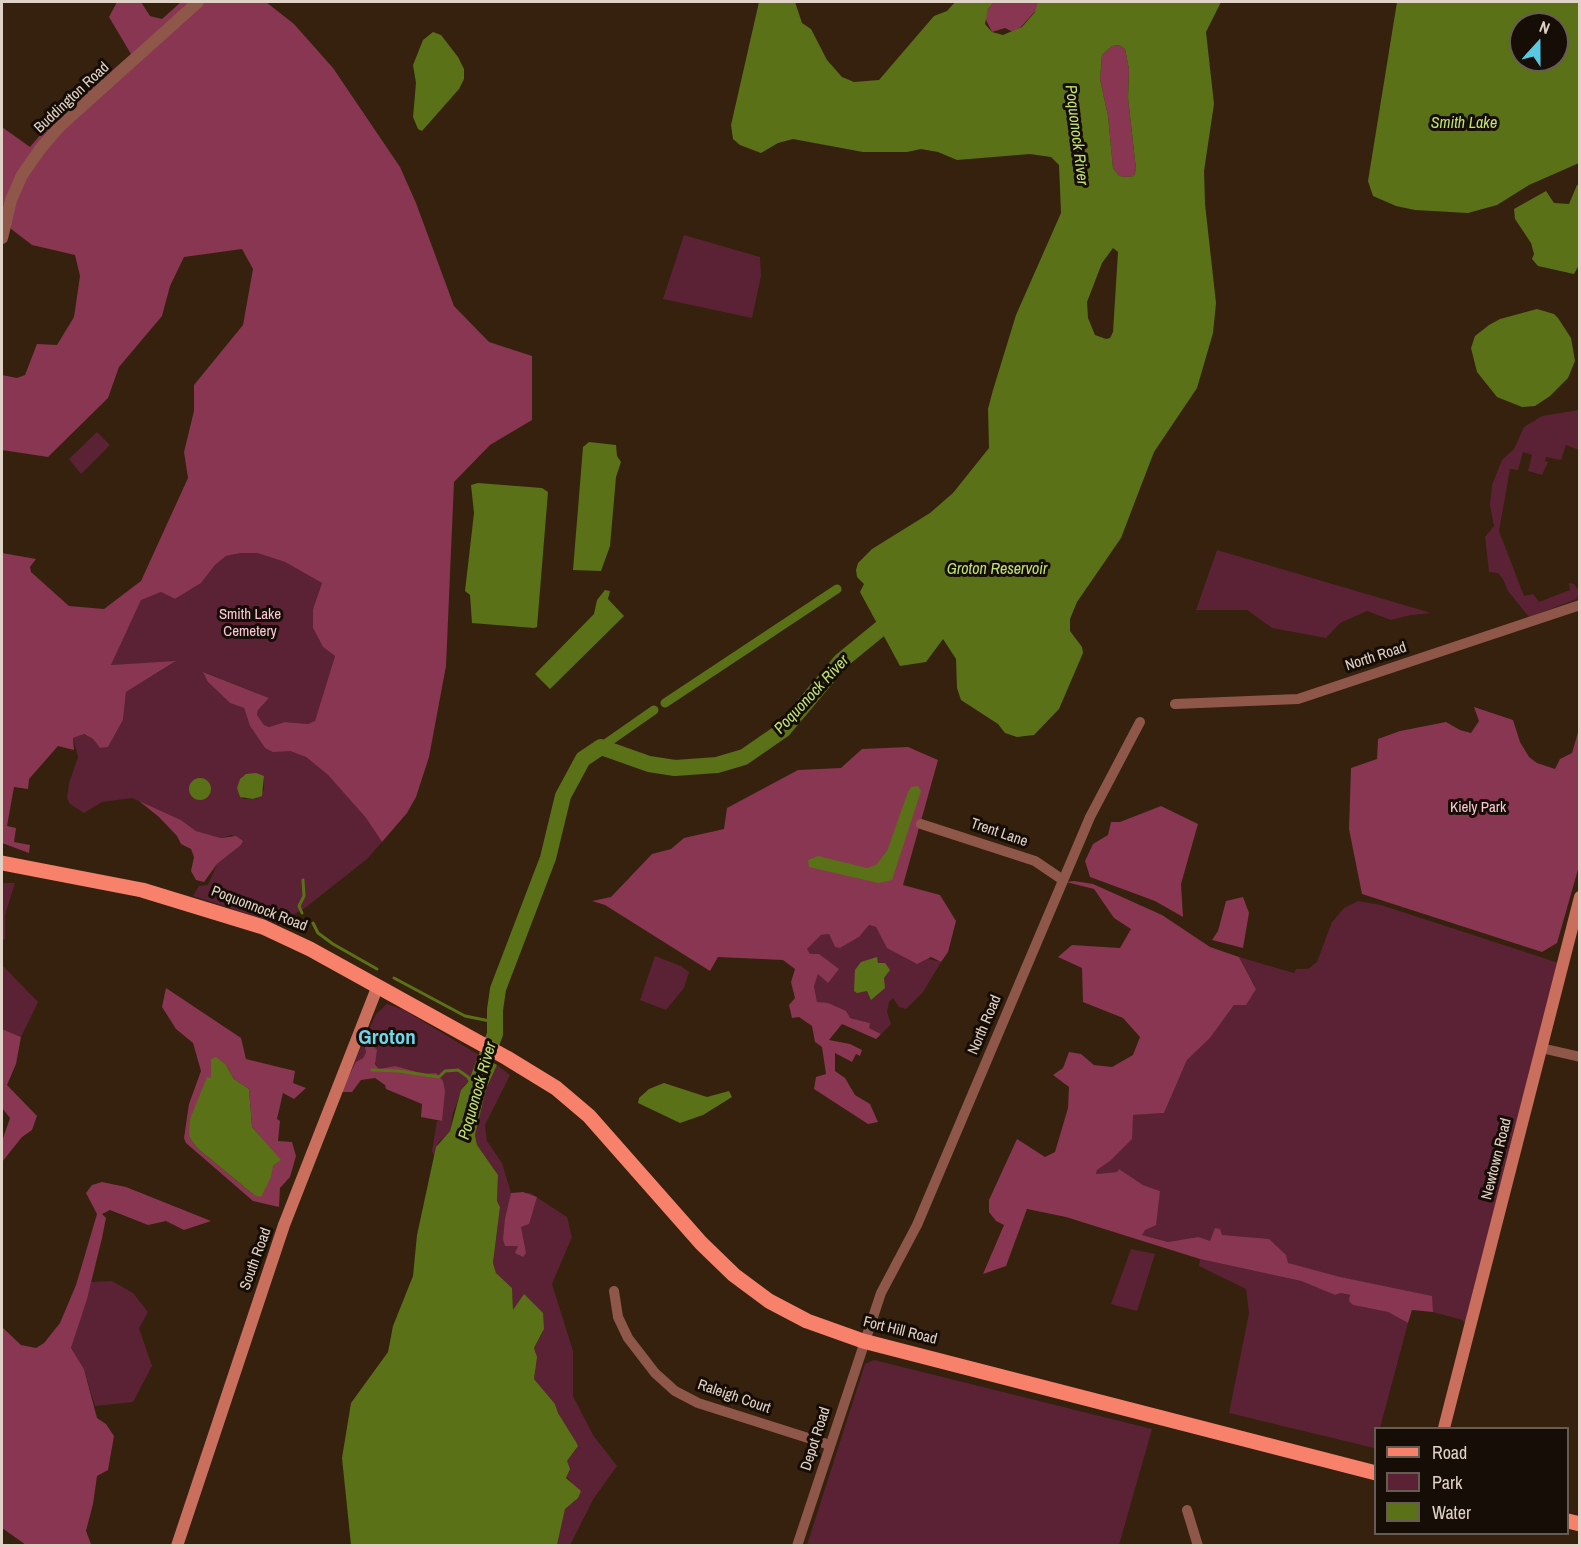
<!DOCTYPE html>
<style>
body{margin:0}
#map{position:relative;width:1581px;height:1547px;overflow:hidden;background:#35210e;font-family:"Archivo Narrow",sans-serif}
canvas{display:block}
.frame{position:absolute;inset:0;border:3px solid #e0d2c7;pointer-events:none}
.legend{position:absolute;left:1374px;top:1427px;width:195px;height:108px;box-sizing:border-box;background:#160d06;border:2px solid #675c53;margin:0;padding:8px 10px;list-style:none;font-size:18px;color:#e0d2c7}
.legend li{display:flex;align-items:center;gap:12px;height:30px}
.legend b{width:30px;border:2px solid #675c53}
.north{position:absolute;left:1509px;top:12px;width:60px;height:60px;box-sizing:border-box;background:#160d06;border:2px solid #675c53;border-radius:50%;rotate:21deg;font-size:16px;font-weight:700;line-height:24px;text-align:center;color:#e0d2c7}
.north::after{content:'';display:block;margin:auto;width:21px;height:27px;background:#57c9e2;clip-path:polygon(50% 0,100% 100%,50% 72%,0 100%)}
</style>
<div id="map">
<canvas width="1581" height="1547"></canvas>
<div class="frame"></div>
<ul class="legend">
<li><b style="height:8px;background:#f7816b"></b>Road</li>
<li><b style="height:16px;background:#5b2235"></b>Park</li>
<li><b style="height:16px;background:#5a7118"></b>Water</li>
</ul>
<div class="north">N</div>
</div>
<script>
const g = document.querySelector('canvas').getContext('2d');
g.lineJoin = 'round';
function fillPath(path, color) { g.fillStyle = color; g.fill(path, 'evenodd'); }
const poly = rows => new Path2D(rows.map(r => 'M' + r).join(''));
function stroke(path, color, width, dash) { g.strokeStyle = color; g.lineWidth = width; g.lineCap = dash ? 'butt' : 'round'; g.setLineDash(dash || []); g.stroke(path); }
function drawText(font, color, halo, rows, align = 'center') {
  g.font = font + ' "Archivo Narrow",sans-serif'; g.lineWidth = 6; g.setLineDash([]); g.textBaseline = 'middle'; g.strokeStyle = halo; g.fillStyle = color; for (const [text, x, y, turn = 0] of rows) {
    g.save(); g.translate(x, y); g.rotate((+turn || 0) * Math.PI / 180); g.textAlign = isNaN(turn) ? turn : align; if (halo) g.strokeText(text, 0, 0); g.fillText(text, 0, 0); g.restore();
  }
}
const green = poly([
 [684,235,760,257,761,276,752,318,663,299],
 [1579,410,1579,450,1566,445,1561,460,1546,457,1545,461,1548,462,1542,475,1528,471,1532,455,1523,452,1518,470,1510,469,1499,531,1524,596,1533,594,1539,602,1570,590,1569,583,1574,584,1579,591,1577,599,1529,617,1508,591,1503,579,1498,573,1489,572,1485,537,1494,526,1490,505,1492,485,1502,460,1514,449,1524,427,1542,416],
 [97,432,110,445,81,474,69,459],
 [1217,550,1431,613,1411,615,1391,620,1367,611,1340,623,1326,638,1272,628,1247,610,1196,610],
 [241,553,257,553,285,562,322,583,313,609,313,628,323,647,335,656,315,722,308,724,285,722,269,727,264,725,257,715,258,710,269,698,204,672,208,682,230,703,244,708,250,726,265,748,290,751,306,757,328,775,366,818,382,842,367,859,305,908,289,917,281,925,193,896,199,886,208,885,217,864,241,845,232,835,221,838,196,831,181,820,132,798,102,802,84,813,70,804,67,798,69,783,78,757,73,738,83,734,93,739,100,748,108,747,123,720,126,692,175,662,111,665,141,599,161,592,175,599,201,583,215,565,226,556],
 [243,776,264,777,264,790,256,799,243,799,239,782],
 [2,883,15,883,5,915,5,939,2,940],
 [1358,901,1381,905,1562,964,1472,1322,1463,1322,1463,1320,1207,1253,1198,1237,1168,1242,1142,1235,1160,1191,1143,1185,1119,1169,1117,1172,1095,1174,1097,1170,1110,1161,1133,1115,1164,1113,1187,1060,1210,1038,1234,1005,1256,988,1239,957,1294,973,1296,969,1308,969,1317,962,1332,922,1344,908],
 [868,925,876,927,888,948,941,962,923,992,906,1009,899,1007,893,998,889,1002,887,1012,891,1024,881,1034,868,1028,870,1023,850,1018,817,1002,814,985,818,974,807,949,821,935,829,934,835,947,840,948,859,937],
 [655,956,681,966,689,972,684,988,666,1010,640,1000],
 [2,965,38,1002,21,1037,2,1029],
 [387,1004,404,1010,479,1055,477,1072,463,1087,453,1113,450,1131,438,1143,434,1156,432,1151,437,1121,441,1121,425,1074,395,1066,379,1069,364,1044,366,1052,341,1092,376,1014],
 [497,1065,510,1075,485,1125,487,1141,502,1163,511,1193,530,1193,567,1217,572,1237,552,1284,573,1351,573,1396,593,1435,617,1466,594,1498,570,1545,557,1545,565,1508,575,1501,575,1487,566,1476,567,1461,576,1449,574,1439,558,1413,555,1404,534,1379,536,1354,534,1348,543,1332,542,1320,524,1294,513,1311,512,1288,496,1273,493,1263,500,1207,497,1201,498,1175,477,1145,475,1135,486,1089],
 [1131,1249,1155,1254,1137,1311,1111,1304],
 [1200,1259,1301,1281,1335,1295,1341,1293,1351,1296,1353,1305,1388,1312,1408,1323,1380,1428,1376,1428,1374,1448,1229,1413,1249,1313,1246,1289,1199,1266],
 [112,1281,133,1293,148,1312,139,1328,152,1366,133,1402,95,1406,84,1369,71,1348,91,1282],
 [874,1360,1152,1429,1119,1545,807,1545,865,1364]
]);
const forest = poly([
 [117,2,141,2,150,16,162,19,181,2,266,2,294,24,333,68,400,167,416,203,454,306,489,342,532,356,532,420,490,445,454,482,446,666,429,757,416,797,407,813,382,842,366,818,328,775,306,757,290,751,273,752,265,748,250,726,244,708,230,703,208,682,203,672,269,698,258,710,257,715,264,725,269,727,285,722,308,724,315,721,335,656,323,647,313,628,313,609,322,583,285,562,257,553,241,553,226,556,215,565,201,583,175,599,161,592,141,600,111,665,176,661,126,692,123,720,108,747,100,748,93,739,84,734,73,738,74,750,58,746,29,779,28,789,14,787,7,826,16,828,14,842,30,845,29,853,2,843,2,553,36,559,30,567,31,572,69,606,104,609,141,581,188,478,184,452,194,411,194,385,243,325,253,269,242,249,184,257,170,286,162,316,119,367,108,398,48,457,2,450,2,375,17,378,25,375,37,344,57,345,74,317,80,276,75,255,32,245,2,222,2,127,30,147,48,126,131,54,109,17],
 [994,2,1038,2,1038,8,1021,27,1013,32,1005,28,992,32,985,18,988,9],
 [1119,45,1125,49,1129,69,1128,98,1136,169,1134,176,1126,177,1119,176,1113,168,1108,116,1100,79,1102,55,1112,46],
 [1474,707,1513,720,1520,742,1529,757,1537,763,1555,769,1560,759,1572,753,1579,729,1579,866,1557,943,1542,952,1362,894,1349,829,1351,768,1377,759,1378,739,1400,731,1446,722,1460,730,1471,733,1479,721],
 [908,747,938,760,903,885,940,895,956,921,948,952,941,962,931,957,917,964,887,948,876,927,869,925,859,937,840,948,835,947,829,934,821,935,807,949,810,954,819,954,839,969,828,983,818,974,814,986,817,1002,828,1003,846,1011,850,1018,870,1023,869,1028,881,1034,876,1039,842,1024,829,1040,850,1044,862,1050,860,1056,856,1054,852,1062,835,1053,835,1071,845,1078,855,1095,870,1104,878,1122,868,1124,814,1089,816,1077,826,1074,822,1047,815,1042,812,1026,799,1017,792,1018,789,1005,795,998,791,982,795,969,783,960,718,957,710,971,605,905,592,901,611,897,652,854,671,849,684,838,724,829,727,808,798,770,841,768,862,749],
 [139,801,181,820,196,831,221,838,236,836,243,841,241,845,217,864,204,882,196,880,191,871,194,857,191,849,181,844,177,836,159,817],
 [1161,806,1198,824,1181,884,1183,917,1155,901,1090,877,1085,861,1093,844,1108,835,1111,822,1120,822],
 [1074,881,1093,884,1162,915,1210,947,1239,957,1256,989,1246,1005,1234,1005,1210,1038,1187,1060,1164,1113,1133,1115,1132,1139,1110,1161,1097,1170,1096,1174,1117,1172,1119,1169,1143,1185,1160,1191,1156,1225,1145,1230,1142,1235,1168,1242,1198,1237,1210,1241,1215,1228,1220,1229,1222,1235,1269,1239,1286,1255,1288,1263,1340,1277,1432,1296,1433,1312,1412,1310,1408,1323,1388,1312,1353,1305,1349,1301,1350,1295,1341,1293,1335,1295,1301,1281,1200,1259,1066,1217,1027,1209,1006,1266,983,1274,1004,1225,996,1221,989,1212,989,1200,1017,1139,1045,1157,1055,1152,1068,1108,1069,1087,1053,1075,1063,1068,1069,1052,1081,1054,1094,1065,1112,1067,1133,1055,1140,1037,1123,1018,1083,1002,1082,968,1058,957,1072,945,1120,948,1131,929,1114,918,1094,889,1066,882],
 [1243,897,1249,913,1243,948,1212,940,1218,931,1226,901],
 [166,988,241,1038,246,1059,295,1071,293,1083,306,1088,294,1099,283,1093,277,1119,280,1121,278,1141,292,1142,296,1156,290,1177,280,1188,279,1207,253,1201,186,1143,184,1138,189,1104,201,1071,193,1043,176,1029,162,1007],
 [226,1065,234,1079,249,1089,252,1127,280,1160,273,1166,254,1195,197,1148,189,1137,211,1078],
 [2,1029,21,1037,16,1064,7,1085,37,1116,32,1130,22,1137,2,1162,2,1141,10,1118,2,1108],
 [370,1042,377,1050,375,1064,379,1069,395,1066,425,1074,436,1073,443,1081,445,1091,442,1121,421,1117,422,1104,386,1089,385,1085,375,1078,361,1080,352,1092,341,1092,356,1062,363,1058,366,1052,364,1044],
 [102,1182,126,1187,211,1221,184,1230,166,1221,148,1225,110,1210,102,1214,106,1218,102,1238,87,1299,71,1348,84,1369,97,1418,106,1424,114,1436,108,1470,97,1476,93,1504,86,1531,91,1544,97,1545,26,1545,2,1528,2,1327,21,1345,36,1348,44,1343,60,1323,76,1285,97,1214,86,1193,92,1185],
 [523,1192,537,1197,529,1224,521,1227,526,1253,523,1257,515,1253,518,1246,505,1246,503,1239,505,1219,511,1193]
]);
const water = poly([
 [759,2,795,2,802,23,811,29,827,60,842,77,854,82,879,80,934,16,947,11,955,2,994,2,988,9,985,24,992,32,1003,35,1022,27,1035,12,1038,2,1221,2,1206,32,1214,104,1204,171,1205,204,1216,303,1213,333,1197,388,1154,452,1121,538,1077,602,1070,619,1070,631,1082,647,1083,653,1059,709,1034,735,1017,737,1005,733,998,724,961,700,957,688,956,659,943,639,926,662,900,666,860,592,864,584,857,577,856,570,858,563,872,549,930,513,953,493,989,448,988,409,993,390,1016,315,1061,213,1059,165,1051,157,1030,154,957,160,938,152,921,149,907,152,863,152,793,139,778,143,761,153,740,145,733,139,731,125],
 [1119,45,1125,49,1129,69,1128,98,1136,169,1134,176,1126,177,1119,176,1113,168,1108,116,1100,79,1102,55,1112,46],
 [1113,248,1118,252,1113,332,1110,338,1106,339,1095,335,1088,318,1087,302,1102,263],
 [1397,2,1579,2,1579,163,1529,185,1497,205,1468,213,1415,210,1396,206,1373,196,1368,181],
 [1521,24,1557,24,1557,60,1521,60],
 [433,32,441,35,458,57,464,69,464,79,459,89,422,131,418,129,413,117,416,83,413,65,423,40],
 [1577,185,1580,185,1579,265,1574,274,1538,266,1532,259,1534,254,1531,243,1515,219,1514,209,1546,191,1554,203,1569,204],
 [1537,309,1554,314,1558,318,1571,338,1575,361,1568,378,1550,396,1535,406,1522,407,1497,397,1477,372,1471,348,1475,336,1489,325,1500,319],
 [589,442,616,445,617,456,621,462,616,477,610,546,601,571,573,570,583,447],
 [478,483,542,488,548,492,537,627,534,628,472,623,470,595,465,591,474,513,471,485],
 [605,590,610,591,608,599,624,616,550,689,535,674,594,614,597,600],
 [256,773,264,776,262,796,253,799,240,797,237,788,240,779,246,774],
 '189 789a11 11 0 1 1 22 0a11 11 0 1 1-22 0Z',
 [918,786,921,791,892,880,878,883,809,867,808,860,818,856,867,868,876,865,887,851,908,792,911,787],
 [877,957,878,963,885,963,890,970,884,978,885,988,871,1000,867,991,857,993,854,991,855,970,861,962],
 [479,1055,497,1065,486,1089,475,1135,477,1145,498,1175,497,1201,500,1207,493,1263,496,1273,512,1288,513,1310,524,1294,543,1313,544,1329,534,1348,537,1357,534,1379,555,1404,558,1413,576,1442,578,1446,567,1461,570,1469,566,1478,581,1491,578,1498,565,1509,557,1545,351,1545,342,1458,351,1403,388,1352,393,1326,413,1276,417,1235,436,1147,450,1131,461,1090,477,1072],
 [216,1057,226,1065,234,1079,249,1089,252,1127,281,1160,273,1166,271,1177,261,1197,254,1195,197,1148,189,1137,190,1119,207,1077,211,1078,211,1059],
 [664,1083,707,1097,729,1091,732,1097,703,1115,680,1123,638,1103,639,1098,649,1089]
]);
const stream = poly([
 [302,913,299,906,304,896,303,880],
 [313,923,318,933,333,944,377,969],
 [394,978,465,1016,495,1022],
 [372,1070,399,1071,439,1077,445,1071,458,1070,468,1077,471,1083]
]);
const canal = poly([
 [665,703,837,589],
 [601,747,654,710]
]);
const river = poly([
 [478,1079,495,1034,495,1010,498,989,548,858,563,796,583,759,601,747,649,764,675,768,717,765,744,757,783,730,841,661,896,616]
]);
const minor = poly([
 [1175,704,1298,699,1580,605],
 [921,824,1035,861,1063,880],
 [1541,1048,1580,1057],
 [614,1291,618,1317,628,1338,655,1373,675,1391,698,1403,830,1445],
 [1187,1510,1198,1546],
 [797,1546,881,1293,917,1225,1090,817,1140,722]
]);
const tertiary = poly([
 [2,238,11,200,22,175,41,148,60,126,198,2]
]);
const secondary = poly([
 [1444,1428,1580,897],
 [177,1546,284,1225,377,988]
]);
const primary = poly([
 [2,863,142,890,263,927,310,949,507,1058,556,1088,589,1116,701,1243,734,1275,769,1301,807,1321,863,1341,1376,1473],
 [1568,1521,1580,1524]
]);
const streetNames = [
 ["Buddington Road",72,98,-43],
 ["North Road",1376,657,-18],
 ["Trent Lane",999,833,19],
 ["Poquonnock Road",259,909,21],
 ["North Road",985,1025,-67],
 ["Newtown Road",1497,1159,-76],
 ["South Road",256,1259,-70],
 ["Fort Hill Road",900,1331,14],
 ["Raleigh Court",734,1397,19],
 ["Depot Road",816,1439,-72]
];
const parkNames = [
 ["Smith Lake",250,615],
 ["Cemetery",250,632],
 ["Kiely Park",1478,808]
];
const waterNames = [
 ["Smith Lake",1464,124],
 ["Poquonock River",1076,135,83],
 ["Groton Reservoir",997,570],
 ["Poquonock River",812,695,-47],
 ["Poquonock River",478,1091,-74]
];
const districtNames = [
 ["Groton",387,1038]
];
fillPath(green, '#5b2235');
fillPath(forest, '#883651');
fillPath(water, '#5a7118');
stroke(stream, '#5a7118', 3);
stroke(canal, '#5a7118', 9);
stroke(river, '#5a7118', 16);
stroke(minor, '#8f564a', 10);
stroke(tertiary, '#8f564a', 12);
stroke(secondary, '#ca6f5d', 12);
stroke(primary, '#f7816b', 15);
drawText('15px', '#e0d2c7', '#160d06', streetNames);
drawText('15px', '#fac8d5', '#160d06', parkNames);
drawText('italic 16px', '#c1e372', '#160d06', waterNames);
drawText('bold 21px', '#70d6ed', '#160d06', districtNames);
</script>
